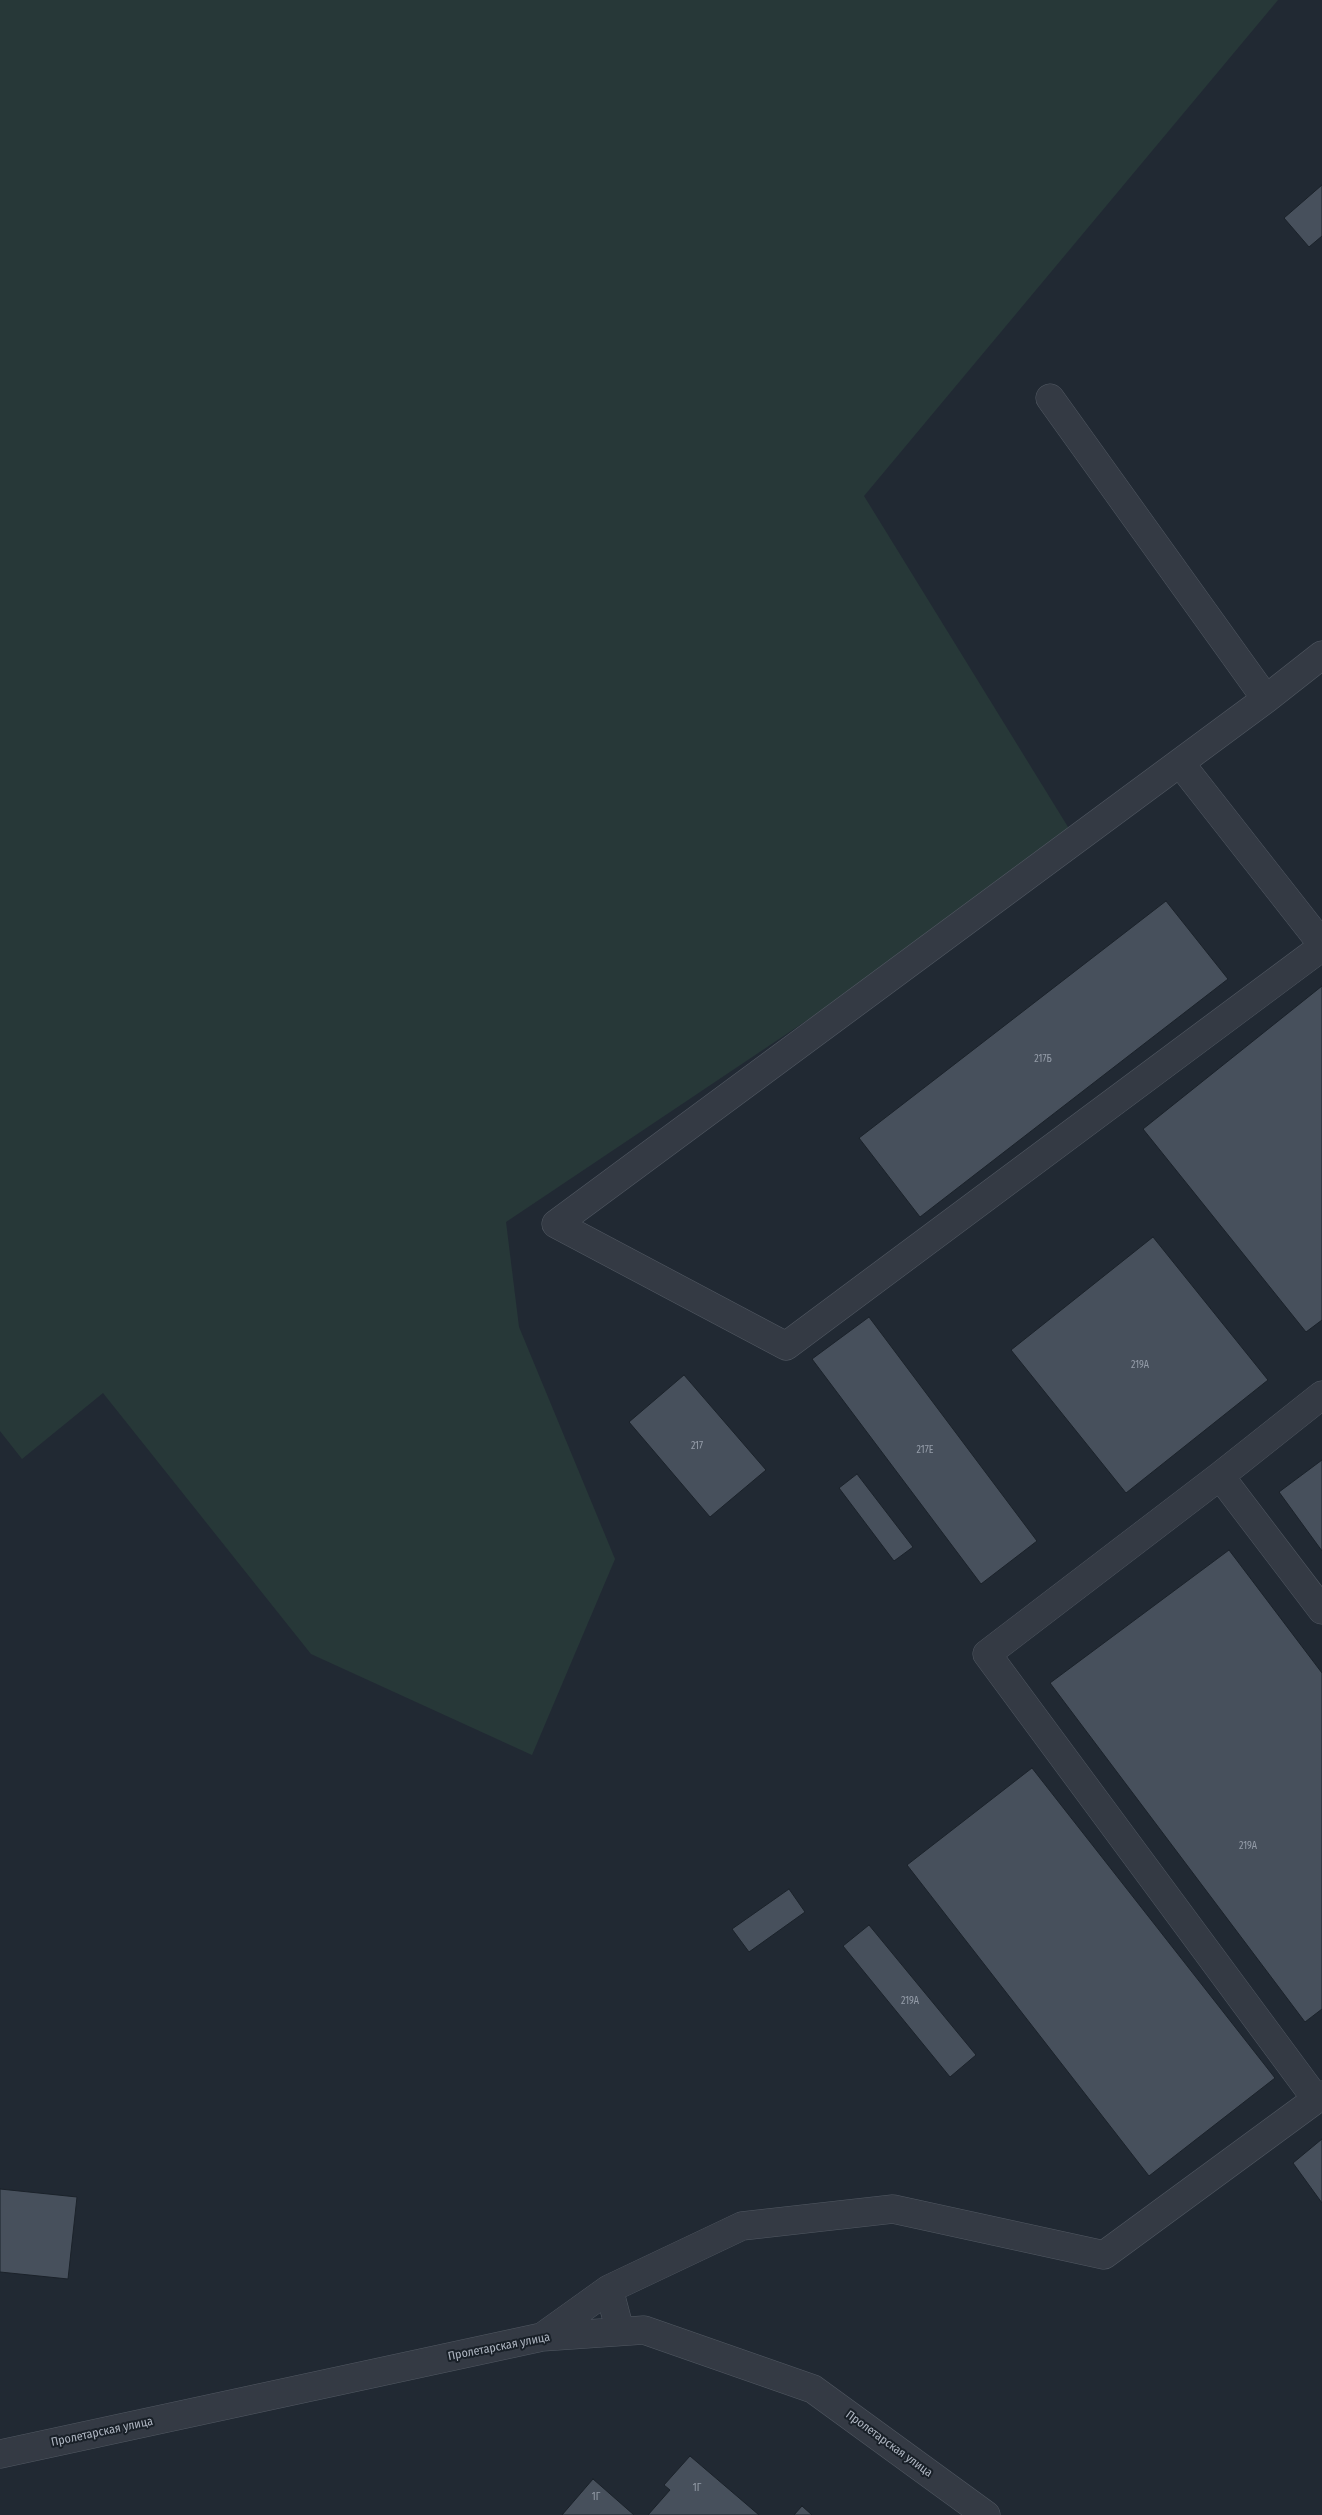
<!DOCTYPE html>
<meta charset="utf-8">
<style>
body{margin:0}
canvas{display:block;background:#212933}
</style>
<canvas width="1322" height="2515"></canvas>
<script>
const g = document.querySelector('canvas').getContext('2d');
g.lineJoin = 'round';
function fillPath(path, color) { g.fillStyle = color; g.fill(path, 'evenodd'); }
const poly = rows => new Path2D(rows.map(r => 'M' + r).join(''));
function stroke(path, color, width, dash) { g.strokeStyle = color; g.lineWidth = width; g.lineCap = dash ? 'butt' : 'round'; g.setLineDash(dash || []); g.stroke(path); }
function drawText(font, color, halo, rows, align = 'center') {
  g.font = font + ' "Fira Sans Condensed",sans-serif'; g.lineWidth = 4; g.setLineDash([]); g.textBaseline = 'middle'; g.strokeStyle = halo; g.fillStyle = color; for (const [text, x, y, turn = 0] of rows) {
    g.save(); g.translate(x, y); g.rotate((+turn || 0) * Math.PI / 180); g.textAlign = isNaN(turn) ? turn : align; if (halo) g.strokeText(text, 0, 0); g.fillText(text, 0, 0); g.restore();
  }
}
const green = poly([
 [0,0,1278,0,864,496,1076,840,506,1222,519,1327,615,1559,532,1755,311,1654,103,1393,22,1459,0,1431]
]);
const building = poly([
 [1322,185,1322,236,1309,247,1284,218,1322,185],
 [1166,901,1228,979,920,1217,859,1138,1166,901],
 [1322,986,1322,1320,1306,1332,1143,1129,1322,986],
 [1153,1237,1268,1380,1126,1493,1011,1350,1153,1237],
 [869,1317,1037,1541,981,1584,812,1359,869,1317],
 [684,1375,766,1470,710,1517,629,1422,684,1375],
 [1322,1460,1322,1551,1279,1492,1322,1460],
 [857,1474,913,1547,894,1561,839,1488,857,1474],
 [1229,1550,1322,1673,1322,2009,1305,2022,1050,1683,1229,1550],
 [1032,1768,1275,2078,1149,2176,907,1865,1032,1768],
 [789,1889,805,1912,749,1952,732,1929,789,1889],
 [869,1925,976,2055,950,2077,843,1946,869,1925],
 [1322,2139,1322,2203,1293,2163,1322,2139],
 [0,2189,77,2197,68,2279,0,2272,0,2189],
 [690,2456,759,2515,648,2515,670,2490,664,2485,690,2456],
 [593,2479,634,2515,562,2515,593,2479],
 [802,2506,812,2515,794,2515,802,2506]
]);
const minor = poly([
 [1050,398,1266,699,556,1224,786,1346,1322,947],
 [1266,699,1322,655],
 [1180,763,1322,944],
 [1220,1476,1322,1610],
 [1316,2099,987,1654,1220,1476,1322,1395],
 [620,2331,609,2289,742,2226,893,2209,1104,2255,1322,2095],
 [542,2337,609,2289],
 [0,2454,542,2337,644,2330,813,2389,986,2515]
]);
const numberNames = [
 ["217Б",1043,1059],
 ["219А",1140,1365],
 ["217",697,1446],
 ["217Е",925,1450],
 ["219А",1248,1846],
 ["219А",910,2001],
 ["1Г",697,2488],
 ["1Г",596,2497]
];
const streetNames = [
 ["Пролетарская улица",499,2347,-11],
 ["Пролетарская улица",102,2432,-12],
 ["Пролетарская улица",889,2444,36]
];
fillPath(green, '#273838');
fillPath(building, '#47505c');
stroke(building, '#1b222a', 1);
stroke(minor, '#515862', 29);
stroke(minor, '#343a44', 28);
drawText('10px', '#949ca8', null, numberNames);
drawText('12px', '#aeb5c1', '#192028', streetNames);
</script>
